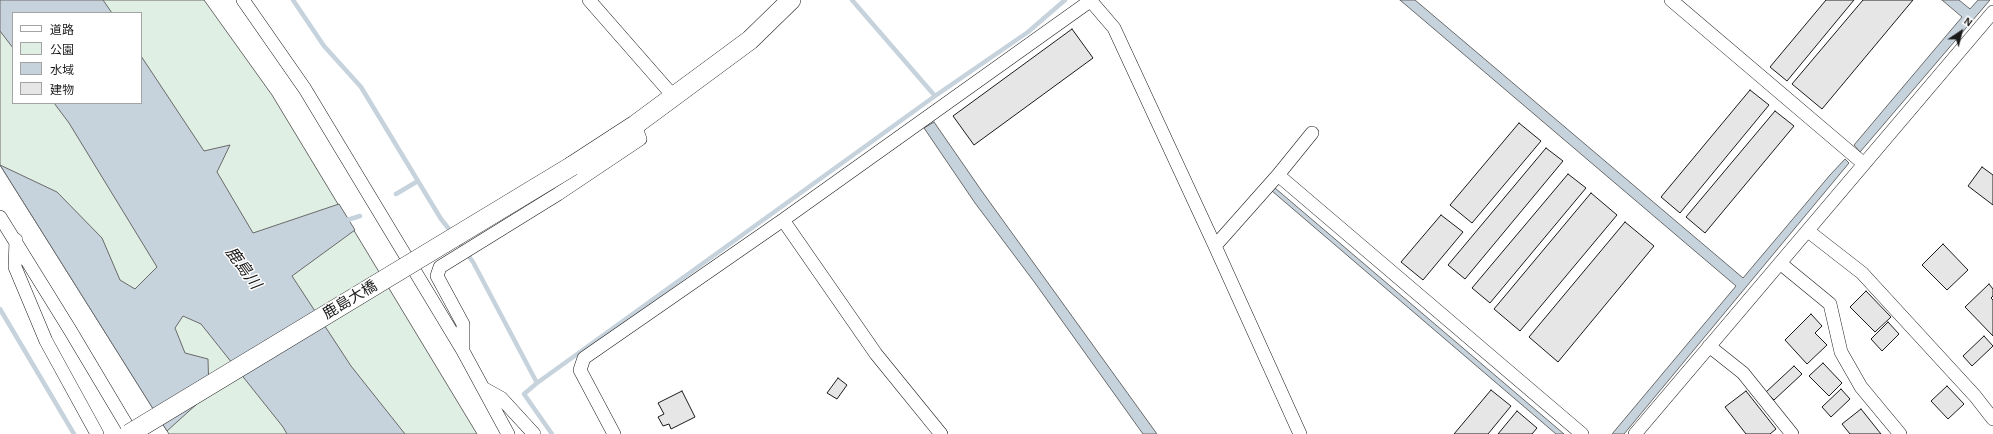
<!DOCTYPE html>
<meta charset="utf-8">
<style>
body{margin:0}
#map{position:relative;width:1993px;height:434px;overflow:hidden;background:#fff;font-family:"Alegreya Sans","Noto Sans JP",sans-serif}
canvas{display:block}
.legend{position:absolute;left:12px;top:12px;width:130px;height:92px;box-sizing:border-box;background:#fff;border:1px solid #a3a3a3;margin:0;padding:5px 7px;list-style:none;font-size:12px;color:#1a1a1a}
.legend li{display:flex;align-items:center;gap:8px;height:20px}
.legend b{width:20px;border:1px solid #a3a3a3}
.north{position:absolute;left:1941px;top:12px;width:40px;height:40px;-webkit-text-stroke:3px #fff;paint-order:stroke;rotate:35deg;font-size:11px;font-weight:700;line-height:16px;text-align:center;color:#1a1a1a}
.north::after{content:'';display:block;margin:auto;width:14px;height:18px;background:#1a1a1a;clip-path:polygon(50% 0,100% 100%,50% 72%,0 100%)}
</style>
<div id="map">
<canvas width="1993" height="434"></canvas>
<ul class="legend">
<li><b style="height:5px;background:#fff"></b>道路</li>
<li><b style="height:11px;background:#e0efe3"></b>公園</li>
<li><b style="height:11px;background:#c6d2dc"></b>水域</li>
<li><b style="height:11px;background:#e6e6e6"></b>建物</li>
</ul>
<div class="north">N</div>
</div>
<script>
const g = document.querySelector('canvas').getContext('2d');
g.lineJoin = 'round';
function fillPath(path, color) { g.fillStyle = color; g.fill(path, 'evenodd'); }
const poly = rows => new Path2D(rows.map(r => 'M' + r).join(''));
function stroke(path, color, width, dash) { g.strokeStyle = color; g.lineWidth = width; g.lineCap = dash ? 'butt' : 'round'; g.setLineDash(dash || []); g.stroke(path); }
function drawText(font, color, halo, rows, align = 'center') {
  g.font = font + ' "Alegreya Sans","Noto Sans JP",sans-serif'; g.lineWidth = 3; g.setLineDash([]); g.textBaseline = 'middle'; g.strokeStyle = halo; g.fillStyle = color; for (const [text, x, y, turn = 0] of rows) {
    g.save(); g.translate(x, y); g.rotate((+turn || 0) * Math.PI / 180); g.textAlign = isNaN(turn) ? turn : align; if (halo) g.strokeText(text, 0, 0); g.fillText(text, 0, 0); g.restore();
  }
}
const green = poly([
 [0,0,13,13,13,103,96,103,329,434,169,434,0,165,0,0],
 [69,0,204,0,272,95,477,434,382,434,141,100,141,13,78,13,69,0]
]);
const water = poly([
 [0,0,103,0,112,13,13,13,13,48,0,31,0,0],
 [1400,0,1415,0,1743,278,1830,175,1845,159,1849,163,1624,434,1612,434,1736,286,1400,0],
 [1942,0,1959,0,1970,9,1978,0,1990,0,1860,152,1854,145,1962,17,1942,0],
 [141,56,204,151,230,145,217,172,253,233,339,204,355,230,292,276,351,366,405,434,287,434,283,427,201,324,183,316,175,328,185,353,208,359,209,393,167,431,0,165,57,192,102,238,120,280,135,289,157,267,69,123,54,103,141,103,141,56],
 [934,122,981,190,1157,434,1143,434,1035,283,975,203,924,128,934,122],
 [1275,188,1564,434,1556,434,1272,191,1275,188]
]);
const stream = poly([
 [293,0,324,46,361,87,441,219,453,234],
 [852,0,935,96],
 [396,194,418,181],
 [344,221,360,216],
 [457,240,473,262,537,383,524,394,552,434],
 [0,309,74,434],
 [537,383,935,96,1028,32,1065,0]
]);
const building = poly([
 [1826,0,1854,0,1787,81,1770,67,1826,0],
 [1863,0,1913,0,1822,109,1792,84,1863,0],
 [1072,29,1093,58,974,145,953,116,1072,29],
 [1750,90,1769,105,1680,213,1661,197,1750,90],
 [1775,111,1794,126,1705,233,1686,217,1775,111],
 [1519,123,1541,141,1472,223,1450,205,1519,123],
 [1546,148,1563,161,1465,279,1448,265,1546,148],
 [1982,167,1993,175,1993,205,1968,186,1982,167],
 [1568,174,1586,188,1490,303,1472,288,1568,174],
 [1591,193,1617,215,1520,331,1494,309,1591,193],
 [1441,215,1463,232,1423,280,1401,262,1441,215],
 [1625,222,1654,246,1558,362,1529,337,1625,222],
 [1943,244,1968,270,1947,290,1922,265,1943,244],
 [1989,284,1993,289,1993,296,1991,298,1993,300,1993,336,1965,307,1989,284],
 [1866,291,1891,317,1875,332,1850,307,1866,291],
 [1811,314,1822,326,1815,333,1827,345,1807,364,1785,340,1811,314],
 [1888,322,1899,334,1882,351,1871,339,1888,322],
 [1984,336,1993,346,1972,366,1963,356,1984,336],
 [1823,363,1842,383,1829,396,1809,376,1823,363],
 [1794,366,1802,374,1774,400,1766,392,1794,366],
 [838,378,847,385,837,399,827,393,838,378],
 [1947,386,1964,404,1948,419,1931,401,1947,386],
 [1841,389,1850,399,1831,417,1822,407,1841,389],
 [1491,390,1511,406,1488,434,1454,434,1491,390],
 [682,391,695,417,671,429,669,424,663,426,658,417,664,414,658,403,682,391],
 [1746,391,1776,429,1770,434,1746,434,1725,407,1746,391],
 [1861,409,1881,434,1850,434,1842,424,1861,409],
 [1517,411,1537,428,1532,434,1498,434,1517,411]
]);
const street = poly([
 [243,0,305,89,463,351,508,434],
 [589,0,674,97],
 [1090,0,1114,28,1215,246,1300,434],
 [1671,0,1864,164],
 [1278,175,1312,133],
 [0,217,70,330,132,434],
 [783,220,876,354,941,434],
 [1808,231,1862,273,1975,396,1993,419],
 [16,240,15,267,46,341,97,434],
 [1215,246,1278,175,1582,434],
 [1780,263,1830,304,1841,352,1861,387,1900,434],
 [1709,346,1743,373,1792,434],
 [463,350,463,324,437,276,440,267,558,194,640,139,635,125],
 [483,388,501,398,534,434],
 [614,434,580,370,584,358,783,220,1090,1],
 [1635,434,1993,12]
]);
const secondary = poly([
 [572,166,635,125,750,40,791,0]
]);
const secondaryBridge = poly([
 [129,434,572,166]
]);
const streetNames = [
 ["鹿島大橋",350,300,-31]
];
const waterNames = [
 ["鹿島川",243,268,54]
];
fillPath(green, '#e0efe3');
stroke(green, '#6a6a6a', 1);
fillPath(water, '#c6d2dc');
stroke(water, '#6a6a6a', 1);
stroke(stream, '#c6d2dc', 4.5);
fillPath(building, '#e6e6e6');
stroke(building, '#1a1a1a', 1);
stroke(street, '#1a1a1a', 14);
stroke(secondary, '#1a1a1a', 20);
stroke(street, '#fff', 13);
stroke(secondary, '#fff', 19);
stroke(secondaryBridge, '#1a1a1a', 20, []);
stroke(secondaryBridge, '#fff', 19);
drawText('15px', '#1a1a1a', '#fff', streetNames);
drawText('italic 16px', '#1a1a1a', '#fff', waterNames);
</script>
